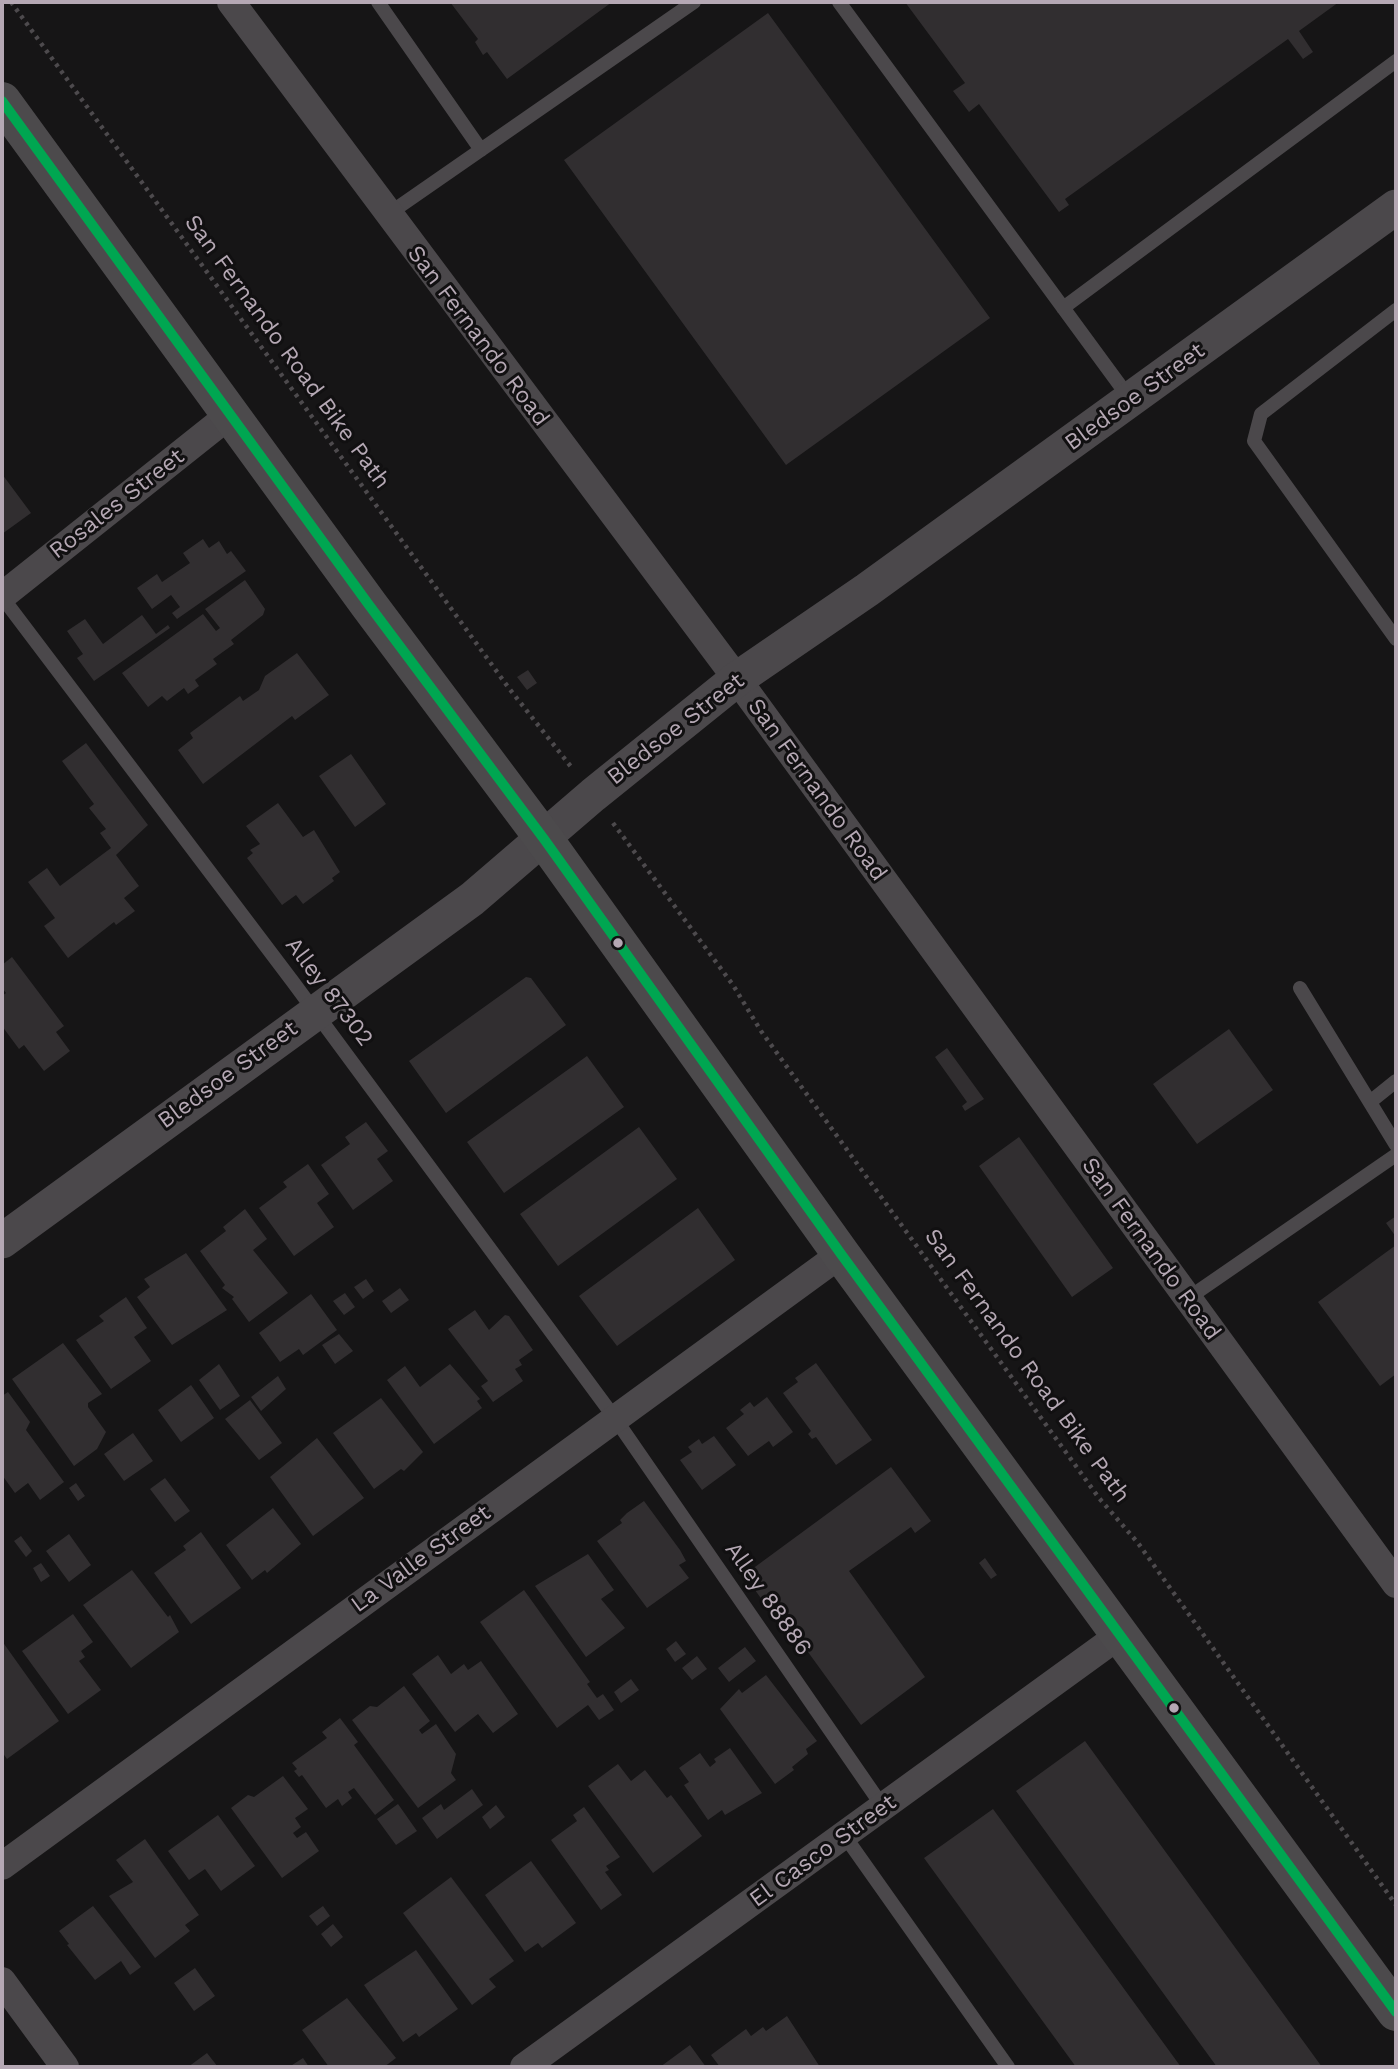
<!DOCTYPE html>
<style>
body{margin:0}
#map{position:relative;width:1398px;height:2069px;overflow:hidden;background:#161516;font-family:"Work Sans",sans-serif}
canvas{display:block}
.frame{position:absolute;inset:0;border:4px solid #b5a8b4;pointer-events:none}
</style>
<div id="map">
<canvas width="1398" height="2069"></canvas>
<div class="frame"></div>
</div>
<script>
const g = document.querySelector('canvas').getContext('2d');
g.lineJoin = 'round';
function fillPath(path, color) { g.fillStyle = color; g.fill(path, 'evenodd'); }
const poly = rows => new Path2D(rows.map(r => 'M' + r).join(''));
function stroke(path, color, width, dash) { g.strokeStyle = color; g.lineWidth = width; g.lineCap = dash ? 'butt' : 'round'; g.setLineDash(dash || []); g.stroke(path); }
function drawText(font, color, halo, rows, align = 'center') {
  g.font = font + ' "Work Sans",sans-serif'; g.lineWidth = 6; g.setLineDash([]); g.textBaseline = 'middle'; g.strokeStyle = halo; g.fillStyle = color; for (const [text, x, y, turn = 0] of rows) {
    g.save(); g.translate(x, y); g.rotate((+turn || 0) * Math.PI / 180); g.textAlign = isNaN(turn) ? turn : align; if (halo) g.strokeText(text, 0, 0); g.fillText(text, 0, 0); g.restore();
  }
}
const building = poly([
 [450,2,612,2,507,79,487,52,483,55,475,42,478,39],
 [905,2,1339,2,1299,31,1313,52,1303,59,1288,39,1065,199,1069,205,1059,212,979,104,969,112,953,91,965,83],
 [768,13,990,318,786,465,564,160],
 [2,474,31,513,2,534],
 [203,539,209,548,219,541,227,554,231,551,246,571,177,619,172,613,180,607,171,595,152,609,137,588,157,574,162,582,190,563,183,553],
 [245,580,265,609,263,615,231,640,234,644,213,659,217,664,195,680,199,686,188,694,184,688,167,701,162,696,148,707,122,673,203,614,216,631,220,628,205,609],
 [142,615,156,634,168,625,170,628,94,681,77,658,83,654,67,631,85,619,103,644],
 [297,653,329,695,295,720,292,716,203,784,178,750,193,738,190,733,240,696,243,701,259,690,265,676],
 [528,670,537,683,527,690,517,677],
 [86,743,148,825,116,855,139,886,124,898,135,911,116,925,114,922,68,958,44,926,55,918,28,882,47,868,60,886,111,848,100,833,106,829,89,808,94,804,62,761],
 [351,754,386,804,355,827,319,776],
 [278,803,303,837,314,830,340,872,332,878,334,881,303,904,296,895,282,905,247,858,253,853,250,850,260,844,246,826],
 [12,957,64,1026,56,1032,70,1051,44,1071,24,1045,19,1049,2,1026,2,996,6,993,2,988,2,965],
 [526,977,531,978,566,1025,446,1113,409,1061],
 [1229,1029,1273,1090,1197,1144,1153,1084],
 [947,1048,984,1099,965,1111,962,1106,967,1102,935,1057],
 [587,1056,624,1107,504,1193,467,1142],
 [366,1122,388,1151,377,1159,393,1181,353,1210,321,1165,350,1144,345,1137],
 [639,1127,677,1179,558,1266,520,1214],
 [1019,1137,1113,1268,1072,1297,979,1166],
 [308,1164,329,1194,317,1203,334,1227,294,1256,259,1208,287,1187,283,1182],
 [698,1208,735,1260,617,1346,579,1296],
 [245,1209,267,1239,253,1250,288,1293,249,1322,232,1299,234,1297,222,1288,225,1285,200,1251,226,1231,223,1227],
 [1396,1216,1396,1237,1386,1223],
 [1396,1245,1396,1374,1380,1386,1318,1302],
 [186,1253,227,1310,172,1345,137,1297,150,1287,144,1279],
 [366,1279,374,1291,363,1299,354,1287],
 [400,1288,409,1300,391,1313,382,1301],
 [345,1293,355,1307,344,1315,333,1301],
 [311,1294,337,1330,303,1355,299,1349,280,1362,259,1333],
 [126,1297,147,1328,134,1337,151,1361,111,1389,76,1340,104,1321,99,1316],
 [475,1310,489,1330,505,1315,509,1316,533,1350,519,1360,522,1365,515,1369,523,1381,493,1402,481,1386,488,1381,448,1329],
 [339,1334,353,1351,335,1364,322,1345],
 [63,1343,102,1394,88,1403,88,1407,106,1432,97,1449,74,1466,12,1379],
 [816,1363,872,1440,836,1465,816,1437,812,1439,808,1434,811,1431,783,1393,798,1382,795,1378],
 [219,1364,240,1396,220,1410,199,1380],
 [450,1364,480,1399,477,1401,482,1408,434,1444,387,1380,405,1366,420,1387],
 [278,1376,286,1389,261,1411,251,1397],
 [191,1385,214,1418,181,1442,158,1410],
 [8,1392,30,1422,26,1430,64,1482,40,1500,28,1483,15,1493,2,1475,2,1396],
 [767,1397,793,1432,773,1447,769,1441,748,1456,726,1428,744,1414,740,1410,750,1402,754,1407],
 [381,1398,423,1452,404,1471,401,1469,374,1489,333,1433],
 [250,1400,282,1443,259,1460,225,1419],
 [133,1433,153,1461,124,1481,104,1454],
 [714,1436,736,1465,702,1490,680,1460,692,1452,688,1447,699,1439,702,1444],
 [317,1438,364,1498,313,1536,270,1477],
 [891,1467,931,1521,915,1533,911,1527,849,1571,925,1677,861,1725,784,1619,779,1623,744,1575],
 [165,1478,190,1511,175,1522,150,1489],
 [76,1483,85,1496,78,1501,69,1488],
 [644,1501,680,1550,686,1561,679,1565,689,1578,647,1608,597,1541,622,1523,620,1520,627,1513],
 [273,1508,301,1544,267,1573,265,1570,252,1580,226,1545],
 [201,1532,241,1588,191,1624,154,1573,186,1550,183,1546],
 [69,1534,91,1565,69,1582,46,1551],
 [21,1536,32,1551,26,1557,14,1541],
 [588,1554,614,1590,601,1599,625,1628,586,1657,535,1586],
 [985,1558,997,1575,991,1579,979,1563],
 [41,1563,50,1576,41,1582,33,1568],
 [132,1570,168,1617,170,1615,179,1632,131,1668,83,1605],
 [524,1590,590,1682,587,1684,597,1698,603,1694,614,1710,599,1720,588,1705,557,1728,480,1622],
 [73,1614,93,1642,81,1651,85,1657,79,1661,101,1690,68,1714,22,1651],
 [2,1641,59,1721,7,1759,2,1752],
 [676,1641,686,1654,675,1662,666,1649],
 [745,1647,756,1661,729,1682,718,1668],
 [438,1655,451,1674,464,1664,468,1670,481,1661,518,1714,493,1733,478,1714,455,1732,412,1674],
 [697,1656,707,1669,692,1680,682,1668],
 [766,1675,817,1741,806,1749,808,1754,792,1767,794,1770,775,1784,720,1709,739,1689,742,1693],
 [631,1679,639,1690,621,1703,614,1692],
 [404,1686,430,1721,419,1730,422,1734,436,1724,456,1754,451,1773,456,1780,418,1808,352,1720,370,1706,377,1707],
 [340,1718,358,1742,354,1745,394,1800,375,1815,354,1788,348,1792,352,1798,342,1806,338,1799,326,1808,302,1775,299,1777,294,1771,297,1769,292,1763,327,1738,322,1732],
 [1085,1741,1322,2067,1217,2067,1016,1791],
 [730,1748,762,1793,725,1815,722,1810,708,1820,684,1785,689,1782,679,1768,700,1753,710,1767,716,1762,714,1759],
 [618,1764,631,1781,645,1770,667,1798,671,1795,702,1836,653,1873,588,1786],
 [283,1776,308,1809,295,1818,301,1827,293,1833,297,1838,306,1832,319,1851,282,1878,231,1808,248,1795,254,1797],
 [472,1789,483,1805,437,1839,422,1818,441,1804,444,1810],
 [398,1804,417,1831,396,1845,377,1819],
 [496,1805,505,1817,490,1829,482,1817],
 [584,1807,620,1857,606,1866,609,1870,605,1872,622,1895,601,1910,551,1840,577,1821,573,1815],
 [993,1809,1181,2067,1076,2067,924,1858],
 [218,1815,255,1866,221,1891,205,1869,189,1880,168,1851],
 [145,1839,199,1915,185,1925,190,1931,155,1958,109,1896,133,1882,116,1860],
 [531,1861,576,1923,542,1948,538,1943,525,1952,485,1895],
 [451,1877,514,1961,489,1979,496,1987,472,2005,403,1913],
 [93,1906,141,1967,130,1975,121,1961,95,1980,67,1945,69,1944,59,1931],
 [323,1906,330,1916,317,1926,309,1916],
 [333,1924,343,1937,331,1947,321,1934],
 [416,1950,458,2009,419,2037,416,2033,403,2042,364,1985],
 [195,1968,215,1996,194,2011,174,1983],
 [347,1998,396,2058,384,2067,329,2067,302,2030],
 [787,2016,820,2067,720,2067,711,2055,746,2029,751,2036,763,2027,766,2031],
 [690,2045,706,2067,660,2067],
 [207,2053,218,2067,188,2067],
 [303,2058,309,2067,289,2067]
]);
const path = poly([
 [11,2,508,687,572,768],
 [613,823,733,985,761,1031,1099,1498,1138,1543,1396,1905]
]);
const service = poly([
 [378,2,481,150],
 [839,2,1130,399],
 [387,215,694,2],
 [1063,308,1396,61],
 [1396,310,1261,414,1254,441,1396,639],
 [2,597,293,982,614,1417,883,1807],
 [1300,988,1396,1145],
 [1370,1102,1396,1081],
 [1187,1299,1396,1155],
 [844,1835,1008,2067]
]);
const minor = poly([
 [231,2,737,679,1396,1584],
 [2,596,232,413],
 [2,1866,841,1254],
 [2,1981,65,2067],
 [524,2067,1121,1634]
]);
const tertiary = poly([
 [2,1241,472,899,593,795,737,679,867,590,1396,207]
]);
const primary = poly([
 [2,101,369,605,544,839,841,1254,1396,2012]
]);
const bus1 = poly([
 [2,101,369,605,544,839,841,1254,1396,2012]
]);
const markers = [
 [618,943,6,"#b5a8b4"],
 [1174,1708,6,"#b5a8b4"]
];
const streetNames = [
 ["San Fernando Road",478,336,53],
 ["San Fernando Road Bike Path",287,352,54],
 ["Bledsoe Street",1135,397,-36],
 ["Rosales Street",117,504,-38],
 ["Bledsoe Street",676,729,-38],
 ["San Fernando Road",817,790,54],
 ["Alley 87302",329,992,53],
 ["Bledsoe Street",228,1075,-36],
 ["San Fernando Road",1151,1249,54],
 ["San Fernando Road Bike Path",1027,1366,54],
 ["La Valle Street",421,1559,-36],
 ["Alley 88886",768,1599,55],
 ["El Casco Street",823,1851,-36]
];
fillPath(building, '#312e30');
stroke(path, '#4d4a4d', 4.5, [3.5, 5]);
stroke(service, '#4b484b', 14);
stroke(minor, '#4b484b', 28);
stroke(tertiary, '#4b484b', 35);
stroke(primary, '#4c4a4c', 38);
stroke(bus1, '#00a651', 10);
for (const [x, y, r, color] of markers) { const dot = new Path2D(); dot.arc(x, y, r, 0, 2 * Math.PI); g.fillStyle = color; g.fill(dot); stroke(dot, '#111011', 2.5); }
drawText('23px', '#b5a8b4', '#111011', streetNames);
</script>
